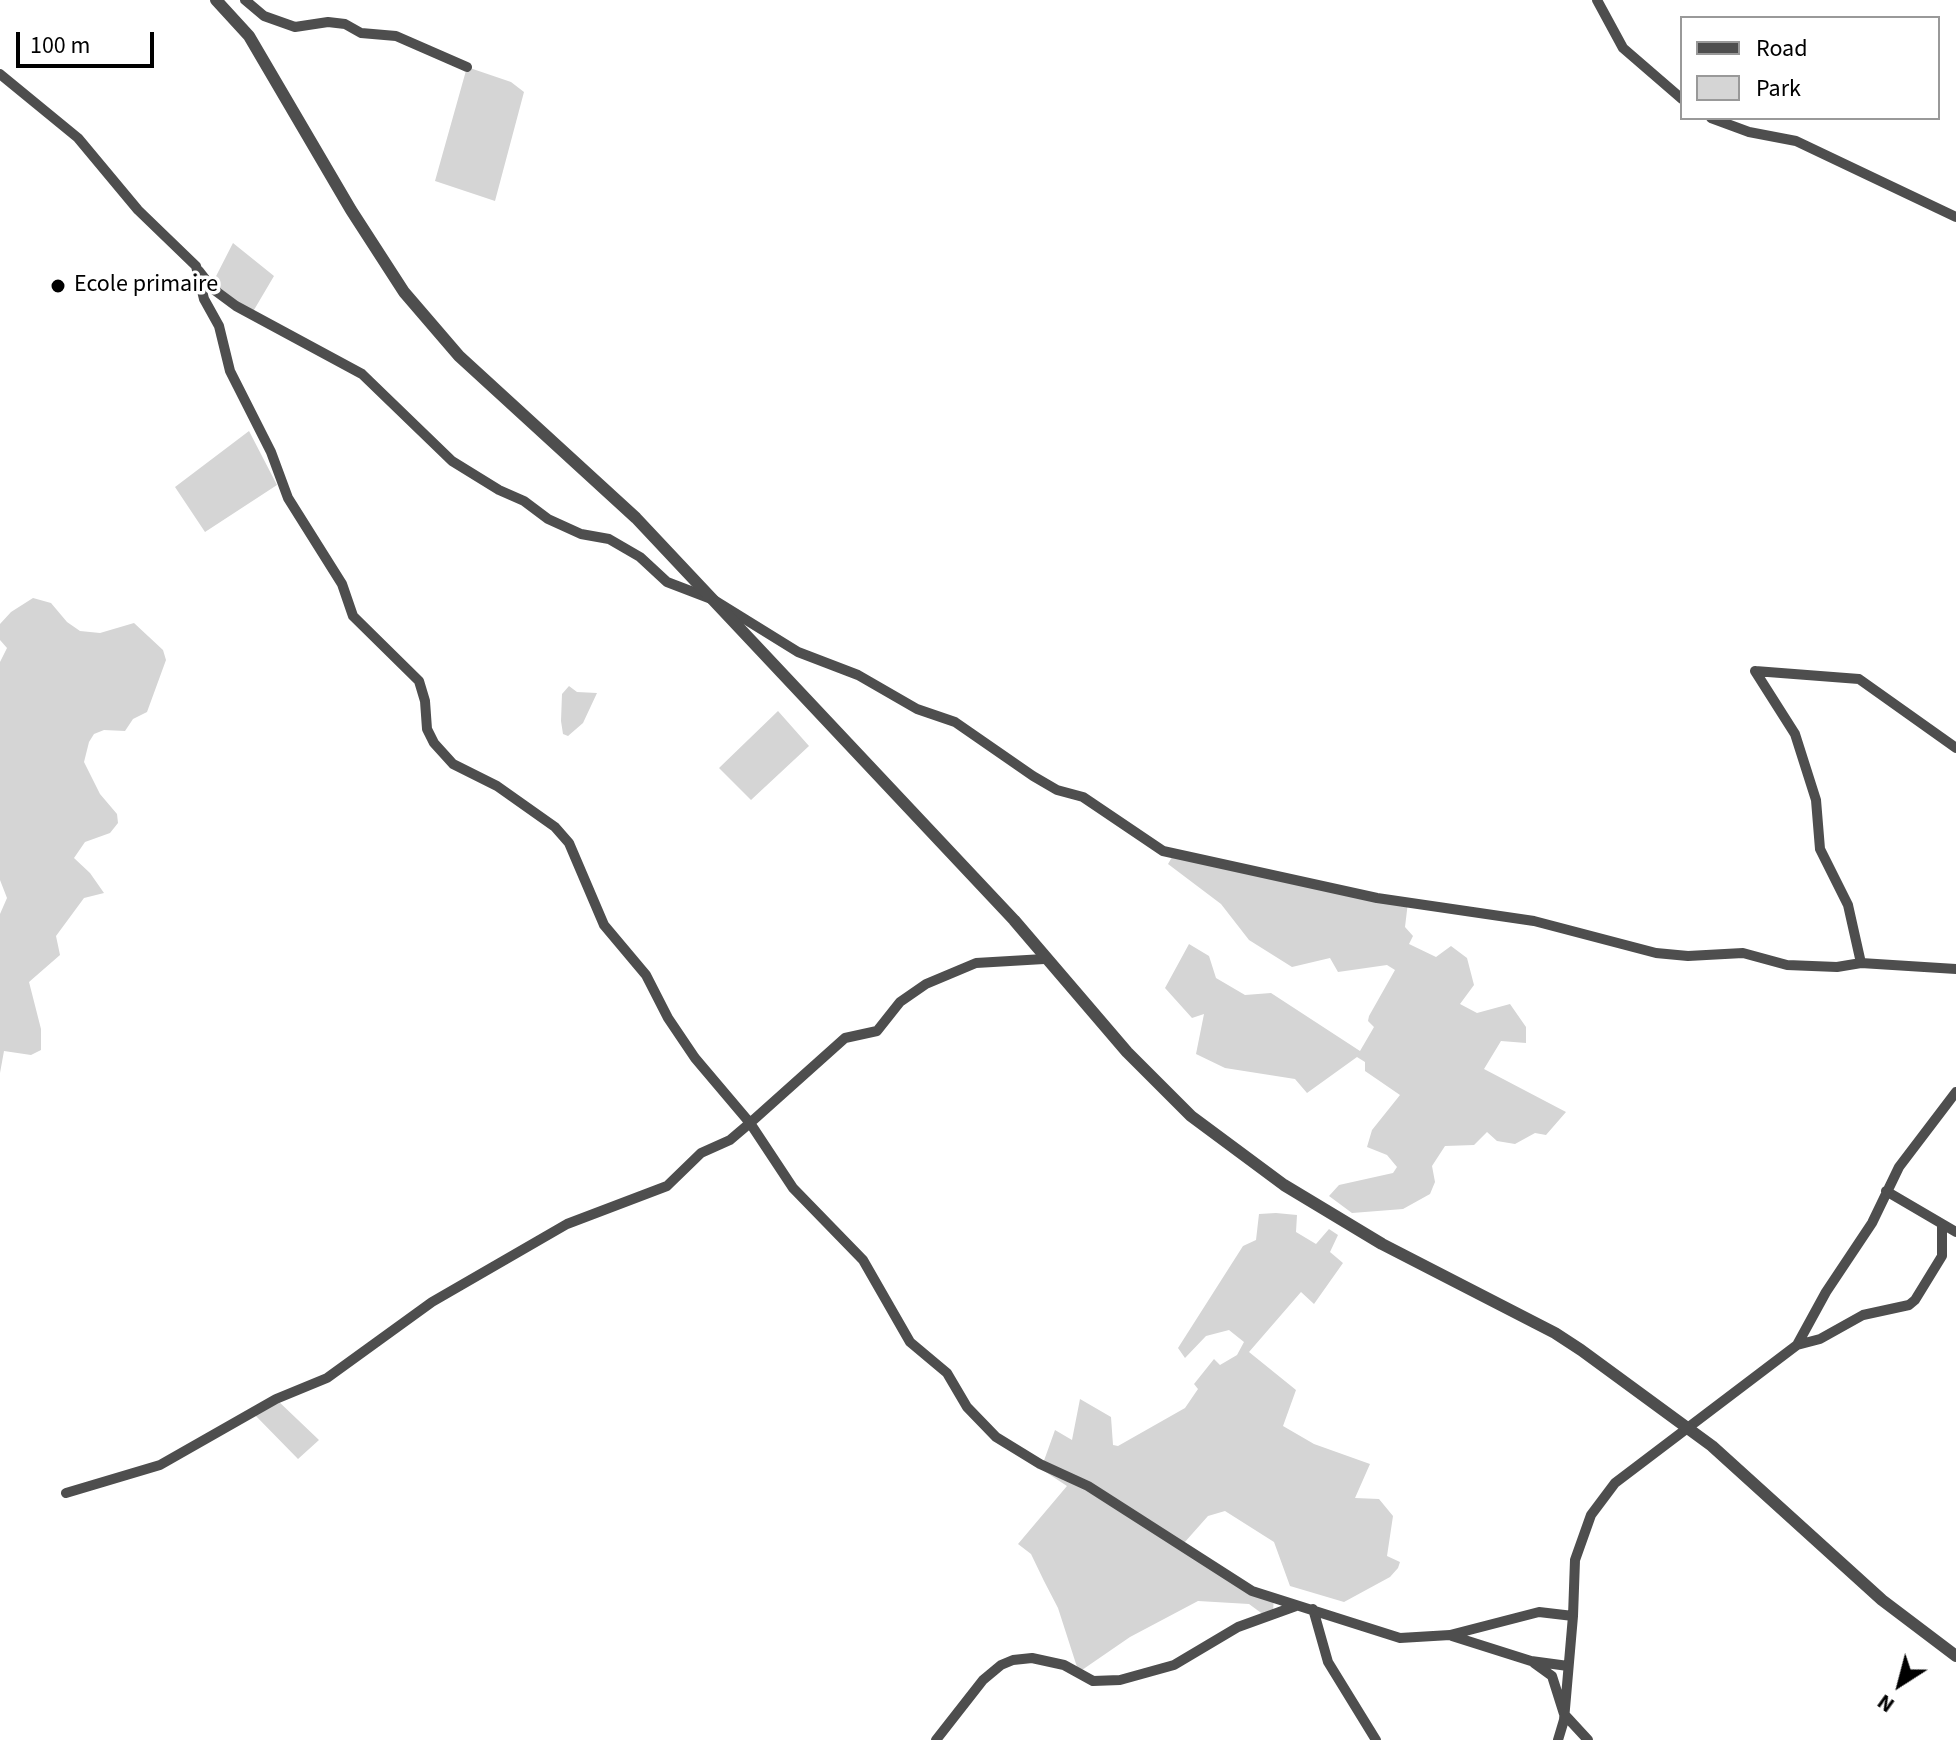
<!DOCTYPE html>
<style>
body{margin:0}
#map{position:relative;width:1956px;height:1740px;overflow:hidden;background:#fff;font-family:"Source Sans 3",sans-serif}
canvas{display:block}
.legend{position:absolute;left:1680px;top:16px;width:260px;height:104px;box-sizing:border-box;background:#fff;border:2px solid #999;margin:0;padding:10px 14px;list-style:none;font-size:24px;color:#000}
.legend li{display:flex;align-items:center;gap:16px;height:40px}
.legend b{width:40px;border:2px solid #999}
.north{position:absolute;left:1860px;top:1644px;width:80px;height:80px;-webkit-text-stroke:6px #fff;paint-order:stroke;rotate:216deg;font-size:22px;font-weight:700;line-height:32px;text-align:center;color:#000}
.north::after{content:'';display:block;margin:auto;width:28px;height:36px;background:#000;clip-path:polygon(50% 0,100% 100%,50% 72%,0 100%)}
.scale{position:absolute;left:16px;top:32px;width:138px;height:36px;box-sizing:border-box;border:4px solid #000;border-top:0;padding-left:10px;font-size:24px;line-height:28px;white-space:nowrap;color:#000;-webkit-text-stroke:6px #fff;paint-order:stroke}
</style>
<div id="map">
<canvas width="1956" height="1740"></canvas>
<ul class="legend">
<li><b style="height:10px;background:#4e4e4e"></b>Road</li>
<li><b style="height:22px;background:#d5d5d5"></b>Park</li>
</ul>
<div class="north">N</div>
<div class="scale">100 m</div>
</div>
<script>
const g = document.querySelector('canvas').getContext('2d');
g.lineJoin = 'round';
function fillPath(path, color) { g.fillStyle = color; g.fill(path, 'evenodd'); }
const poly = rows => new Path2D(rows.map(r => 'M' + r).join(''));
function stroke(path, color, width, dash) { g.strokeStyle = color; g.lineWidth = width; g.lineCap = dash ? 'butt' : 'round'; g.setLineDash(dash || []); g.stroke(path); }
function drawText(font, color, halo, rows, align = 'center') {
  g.font = font + ' "Source Sans 3",sans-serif'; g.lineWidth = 7; g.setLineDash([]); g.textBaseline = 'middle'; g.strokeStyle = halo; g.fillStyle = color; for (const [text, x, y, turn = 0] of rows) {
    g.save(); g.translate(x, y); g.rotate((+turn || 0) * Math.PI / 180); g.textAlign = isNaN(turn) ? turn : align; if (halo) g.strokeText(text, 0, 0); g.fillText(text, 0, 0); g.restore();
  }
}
const green = poly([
 [467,67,511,82,524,92,495,201,435,181],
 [233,243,274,276,251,315,211,286],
 [249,431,277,485,205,532,175,487],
 [33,598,51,603,67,622,80,631,100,633,134,623,163,650,166,660,147,712,133,719,125,731,104,730,94,734,89,742,84,762,100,794,117,814,118,823,110,833,85,842,74,858,90,873,104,893,84,898,56,936,60,955,29,982,41,1029,41,1050,31,1055,4,1051,0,1073,0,914,7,898,0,880,0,662,7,648,0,640,0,624,11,612],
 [569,686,577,692,597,693,583,723,568,736,563,734,561,721,562,694],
 [778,711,809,746,751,800,719,768],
 [1175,852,1408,902,1405,927,1413,936,1409,944,1436,957,1451,946,1467,958,1474,985,1460,1004,1477,1013,1510,1004,1526,1027,1526,1043,1501,1041,1484,1069,1566,1112,1546,1135,1535,1133,1515,1144,1497,1141,1487,1132,1474,1145,1445,1146,1432,1166,1435,1182,1430,1194,1403,1209,1352,1213,1329,1196,1339,1185,1393,1173,1397,1167,1387,1155,1367,1147,1372,1130,1400,1095,1365,1071,1365,1062,1357,1057,1307,1093,1295,1079,1225,1068,1196,1054,1204,1014,1192,1018,1165,988,1189,944,1209,956,1216,978,1245,995,1271,993,1360,1051,1374,1027,1368,1021,1369,1016,1395,970,1387,965,1338,972,1330,958,1292,967,1249,940,1221,904,1168,864],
 [1276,1213,1297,1215,1296,1232,1316,1244,1329,1229,1338,1235,1330,1252,1343,1263,1314,1304,1301,1292,1249,1352,1296,1390,1283,1426,1314,1444,1370,1464,1355,1498,1379,1499,1393,1516,1387,1556,1400,1562,1398,1568,1390,1577,1344,1602,1290,1586,1274,1542,1225,1511,1208,1516,1184,1543,1246,1583,1274,1595,1273,1613,1264,1615,1249,1604,1198,1601,1130,1637,1082,1670,1077,1667,1058,1608,1044,1581,1031,1554,1018,1544,1067,1486,1041,1469,1055,1430,1072,1440,1080,1399,1111,1417,1113,1445,1118,1446,1185,1408,1198,1389,1194,1384,1214,1359,1220,1365,1237,1355,1244,1342,1229,1330,1206,1336,1185,1358,1178,1348,1243,1246,1256,1240,1259,1214],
 [276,1399,319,1440,298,1459,252,1412]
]);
const minor = poly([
 [245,0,264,16,295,27,328,22,345,24,361,33,396,36,467,67],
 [1597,0,1623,48,1682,99],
 [0,74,78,138,138,210,196,266,204,299,219,326,230,371,271,452,288,498,342,584,353,616,419,681,425,701,427,729,434,743,453,764,497,786,555,827,569,843,604,925,646,975,668,1018,695,1058,750,1123,793,1188,863,1260,910,1342,947,1373,967,1407,996,1437,1040,1464,1088,1486,1252,1591,1400,1638,1450,1635,1539,1612,1573,1616,1575,1560,1591,1515,1615,1483,1797,1345,1826,1292,1872,1223,1899,1167,1956,1092],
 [1711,118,1749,132,1796,141,1956,217],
 [199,271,213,289,236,306,362,374,452,461,499,490,524,501,548,519,581,534,609,539,640,557,667,582,714,600,798,652,858,675,917,709,955,722,1033,776,1057,790,1083,797,1163,851,1377,898,1534,921,1656,953,1688,956,1743,953,1787,965,1837,967,1861,963,1956,969],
 [1755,671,1795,734,1816,800,1820,849,1848,905,1861,963],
 [1755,671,1859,679,1956,748],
 [1886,1191,1956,1232],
 [1797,1345,1820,1339,1863,1315,1909,1305,1915,1300,1942,1256,1942,1226],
 [66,1493,160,1465,276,1399,327,1378,432,1302,567,1224,667,1186,701,1153,730,1140,750,1123,845,1038,877,1031,900,1002,926,984,976,963,1044,959],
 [1313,1609,1328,1662,1376,1740],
 [1452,1636,1531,1661,1568,1666],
 [1534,1663,1552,1676,1564,1714,1588,1740],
 [936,1740,983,1680,1001,1665,1013,1660,1032,1658,1064,1665,1093,1681,1120,1680,1174,1665,1238,1627,1296,1606],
 [1558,1740,1564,1720,1573,1616]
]);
const tertiary = poly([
 [216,0,249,36,351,210,404,292,459,356,636,518,1014,920,1127,1052,1191,1116,1284,1185,1382,1244,1555,1333,1581,1350,1712,1446,1882,1600,1956,1656]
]);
const markers = [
 [58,286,8,"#000"]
];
const poiNames = [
 ["Ecole primaire",74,286]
];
fillPath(green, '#d5d5d5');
stroke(minor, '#4e4e4e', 10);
stroke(tertiary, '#4e4e4e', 12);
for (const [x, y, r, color] of markers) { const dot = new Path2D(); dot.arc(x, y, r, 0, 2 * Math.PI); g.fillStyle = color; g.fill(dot); stroke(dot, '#fff', 3); }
drawText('24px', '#000', '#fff', poiNames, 'left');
</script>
